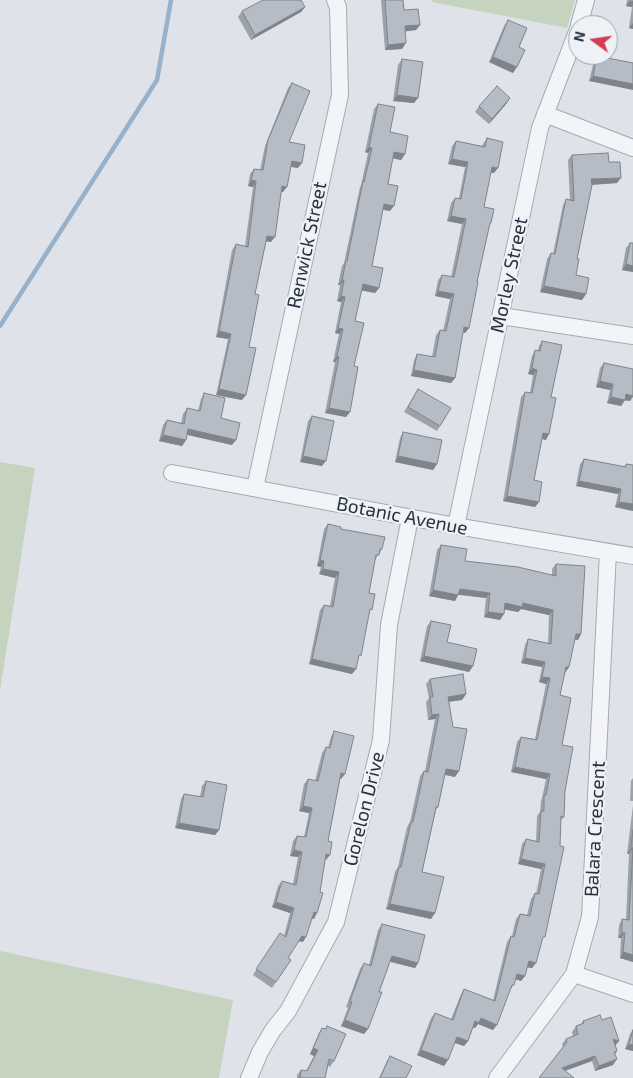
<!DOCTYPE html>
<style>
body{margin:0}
#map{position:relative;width:633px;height:1078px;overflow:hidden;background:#dfe3e9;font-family:"Exo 2",sans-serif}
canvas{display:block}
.north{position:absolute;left:568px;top:15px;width:50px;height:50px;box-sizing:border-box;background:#eef2f6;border:1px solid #9ea5ae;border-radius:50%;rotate:284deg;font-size:14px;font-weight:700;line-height:20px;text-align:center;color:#273141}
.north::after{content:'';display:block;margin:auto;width:18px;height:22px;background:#d53d55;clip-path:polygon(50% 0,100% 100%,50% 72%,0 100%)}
</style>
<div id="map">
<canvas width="633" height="1078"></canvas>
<div class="north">N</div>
</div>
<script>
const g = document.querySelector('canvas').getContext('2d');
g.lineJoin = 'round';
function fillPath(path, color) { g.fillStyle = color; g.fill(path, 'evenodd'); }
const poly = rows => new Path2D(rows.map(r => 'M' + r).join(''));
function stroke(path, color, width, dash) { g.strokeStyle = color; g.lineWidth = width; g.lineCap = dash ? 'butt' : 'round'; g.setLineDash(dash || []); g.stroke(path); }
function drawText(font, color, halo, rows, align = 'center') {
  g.font = font + ' "Exo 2",sans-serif'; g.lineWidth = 4.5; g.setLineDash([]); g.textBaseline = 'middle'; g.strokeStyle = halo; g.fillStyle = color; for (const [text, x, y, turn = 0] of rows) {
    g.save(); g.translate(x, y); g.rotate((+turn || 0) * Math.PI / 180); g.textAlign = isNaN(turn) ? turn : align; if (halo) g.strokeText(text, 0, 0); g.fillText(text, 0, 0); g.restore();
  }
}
const green = poly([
 [432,0,575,0,567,28,432,2],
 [0,462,35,468,0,691],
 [0,951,233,1000,219,1078,0,1078]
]);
const stream = poly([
 [0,326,157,80,171,0]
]);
const street = poly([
 [579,25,586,0],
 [545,114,633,148],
 [501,316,633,336],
 [172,473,456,526,633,556],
 [255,488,340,95,338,7,335,0],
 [456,526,540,128,578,29],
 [574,974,633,994],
 [249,1078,260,1052,273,1030,288,1011,336,922,381,740,389,625,410,518],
 [497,1078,574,974,590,917,608,552]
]);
const wall = poly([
 [381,0,403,0,404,10,420,25,416,30,405,31,402,49,385,50],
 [627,0,633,0,633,29,629,28,632,7,626,6],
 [305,7,301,12,251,40,238,17,242,11],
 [508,20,519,47,513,73,489,62,504,26],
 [597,56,633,63,589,81,594,61],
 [402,59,414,103,393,101,398,65],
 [292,83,289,142,298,168,291,167,283,192,281,192,271,242,266,241,255,294,242,400,216,395,228,339,216,337,232,250,236,244,245,246,253,187,248,186,250,174,254,169,260,170,265,146,288,88],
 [507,103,489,124,475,112,479,106],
 [378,104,390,132,405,154,401,160,393,158,388,184,390,211,383,210,372,266,379,288,375,293,361,290,355,321,354,366,350,412,346,417,325,413,335,362,333,362,339,334,335,333,341,302,337,301,340,285,338,285,342,266,344,263,360,187,361,185,368,153,365,152,374,109],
 [487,138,494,173,490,173,484,207,489,226,477,282,469,328,465,333,463,332,455,378,451,383,411,376,414,360,417,354,432,357,436,335,440,330,443,331,450,299,435,296,438,280,442,275,451,277,462,224,447,221,451,203,455,198,459,198,465,167,448,164,452,146,456,141,482,146,483,144],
 [572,155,609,162,617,183,592,185,577,259,576,275,586,294,582,300,540,292,547,259,551,253,553,254,563,205,566,199,570,200,568,160],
 [630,243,633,243,633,272,622,270,626,248],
 [542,341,551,397,546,440,542,439,534,480,539,502,535,507,503,501,521,397,525,392,530,393,533,375,528,374,532,356,535,350,538,351,539,346],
 [604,363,633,369,633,397,630,401,625,400,621,406,607,403,610,390,596,387,600,368],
 [418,389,440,426,437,431,404,412],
 [204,393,221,418,232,445,187,435,186,440,182,446,159,441,163,425,167,420,181,423,183,414,187,408,198,411,201,399],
 [312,416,322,466,300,462,308,421],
 [403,432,437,464,433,470,395,462,400,438],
 [584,459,624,467,626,464,633,511,615,507,618,494,576,486,580,464],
 [328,524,341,529,382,549,375,560,369,593,369,613,356,669,352,674,309,664,320,610,324,605,330,606,335,578,319,574,321,567,317,566,324,529],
 [441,545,465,561,552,575,552,569,556,564,581,634,578,640,574,640,565,673,564,672,560,695,562,745,565,791,564,817,561,820,541,943,536,963,532,968,527,967,525,976,521,981,516,979,510,991,510,990,493,1030,478,1024,475,1028,473,1027,468,1041,464,1046,454,1043,444,1066,417,1055,431,1018,435,1013,451,1019,461,994,464,989,493,1000,507,942,511,936,512,936,516,919,520,914,527,915,531,899,535,893,536,894,541,869,518,864,522,844,526,839,536,841,537,816,540,812,541,801,542,798,546,779,511,772,517,742,521,737,535,739,546,684,539,682,542,667,521,663,525,645,528,639,548,643,549,615,521,609,518,612,505,609,500,620,484,617,486,598,458,595,455,601,429,596,437,550],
 [431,621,447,642,473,666,469,672,420,661,427,626],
 [430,679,466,694,462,700,449,702,455,777,445,775,438,807,436,810,422,872,435,913,431,919,386,909,395,872,398,867,407,827,410,822,420,776,424,771,425,771,435,719,428,720,426,702,429,698,426,684],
 [334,731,341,779,340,779,328,841,326,860,325,860,314,919,312,918,303,942,299,941,288,958,291,960,272,988,253,975,280,933,284,936,290,913,272,907,278,886,282,881,293,884,298,857,290,856,293,841,297,836,304,837,309,813,299,811,304,784,308,779,315,781,322,753,326,747,328,748,331,737],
 [633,778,633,801,630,801,631,781],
 [206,781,219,830,215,835,175,828,181,799,184,794,200,797,202,786],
 [633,805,633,962,620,958,621,938,618,938,619,925,622,919,626,920,629,854,627,854],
 [382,924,418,963,415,968,390,962,364,1034,341,1026,348,1008,346,1007,360,969,364,963,369,965,378,930],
 [602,1020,616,1046,617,1051,615,1055,613,1065,595,1071,592,1061,565,1071,539,1078,563,1047,562,1044,566,1039,573,1036,572,1032,576,1026,581,1025,583,1021],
 [327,1026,334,1061,330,1067,328,1066,325,1078,297,1078,297,1075,301,1070,306,1071,314,1056,310,1054,319,1033,322,1028,325,1029],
 [633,1029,633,1051,625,1049,630,1034],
 [390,1056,406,1078,379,1078,387,1061]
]);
const shadedWall = poly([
 [630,1,633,1,633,5,632,7,626,6],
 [305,7,301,12,251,40,255,35],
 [633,23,633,29,629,28],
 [420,25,416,30,401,32,405,26],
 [406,43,402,49,385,50,388,45],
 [493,57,517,67,513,73,489,62],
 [593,76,633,84,633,90,589,81],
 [397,95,418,98,414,103,393,101],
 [510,98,507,103,489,124,492,119],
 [369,147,372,148,368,153,365,152],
 [394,152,405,154,401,160,391,158],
 [452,159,468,162,465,167,448,164],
 [292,161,302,163,298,168,288,166],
 [492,167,498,168,494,173,488,172],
 [621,178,617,183,588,185,591,179],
 [251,180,256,181,253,187,248,186],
 [282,186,287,187,283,192,278,191],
 [384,204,394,206,390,211,381,209],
 [451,216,466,219,462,224,447,221],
 [267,236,275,237,271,242,264,241],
 [626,264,633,266,633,272,622,270],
 [342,280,344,280,340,285,338,285],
 [363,284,379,288,375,293,359,290],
 [544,286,586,294,582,300,540,292],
 [438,291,454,294,450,299,435,296],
 [341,296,345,297,341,302,337,301],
 [464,327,469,328,465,333,460,332],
 [338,328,343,329,339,334,335,333],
 [219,331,231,334,228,339,216,337],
 [337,356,339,357,335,362,333,362],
 [532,368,537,370,533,375,528,374],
 [414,370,455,378,451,383,411,376],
 [600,381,613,384,610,390,596,387],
 [219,389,246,395,242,400,216,395],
 [626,394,633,396,630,401,623,400],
 [611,397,625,400,621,406,607,403],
 [329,408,350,412,346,417,325,413],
 [188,429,236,440,232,445,184,434],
 [543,433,549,434,546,440,539,438],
 [163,435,186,440,182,446,159,441],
 [303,456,326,461,322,466,300,462],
 [398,456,437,464,433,470,395,462],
 [579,481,621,489,618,494,576,486],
 [507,496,539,502,535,507,503,501],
 [619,502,633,504,633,511,615,507],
 [320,560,324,561,321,567,317,566],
 [323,569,339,572,335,578,319,574],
 [460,589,490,593,486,598,456,594],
 [433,590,458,595,455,601,429,596],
 [505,603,523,603,553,610,549,615,521,609,518,612,502,609],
 [488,612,504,614,500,620,484,617],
 [576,634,581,634,578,640,572,639],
 [424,656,473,666,469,672,420,661],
 [525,658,545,662,542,667,521,663],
 [312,659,356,669,352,674,309,664],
 [566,667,569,667,565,673,562,672],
 [542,677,550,678,546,684,539,682],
 [466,694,462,700,444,702,448,697],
 [439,714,435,719,428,720,432,715],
 [515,767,550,774,546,779,511,772],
 [446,769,459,771,455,777,442,774],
 [341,773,345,774,341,779,338,778],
 [303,806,312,808,309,813,299,811],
 [179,823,219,830,215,835,175,828],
 [631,848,633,848,629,854,627,854],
 [294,850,302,852,298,857,290,856],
 [326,854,330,855,326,860,322,860],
 [521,859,545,864,541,869,518,864],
 [276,902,294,908,290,913,272,907],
 [390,904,435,913,431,919,386,909],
 [314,912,317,913,314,919,310,918],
 [622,933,625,933,621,938,618,938],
 [302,936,306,937,303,942,298,941],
 [623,952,633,955,633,962,620,958],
 [392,956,418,963,415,968,388,961],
 [529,961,536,963,532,968,525,967],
 [517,974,525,976,521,981,514,979],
 [481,1018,497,1025,493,1030,478,1024,475,1028,471,1027,475,1021],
 [345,1020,368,1029,364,1034,341,1026],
 [457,1037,468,1041,464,1046,453,1042],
 [613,1039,619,1041,615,1046],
 [629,1044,633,1045,633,1051,625,1049],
 [313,1048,318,1050,314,1056,310,1054],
 [421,1050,448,1060,444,1066,417,1055],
 [595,1056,592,1061,558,1073,562,1068],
 [617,1059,613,1065,595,1071,599,1066]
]);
const building = poly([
 [263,0,301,0,305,7,255,35,242,11,263,0],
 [385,0,403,0,404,10,418,9,420,25,405,26,406,43,388,45,385,0],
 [508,20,527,28,519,47,525,50,517,67,493,57,508,20],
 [597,56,633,63,633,84,593,76,597,56],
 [402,59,423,62,418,98,397,95,402,59],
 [292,83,310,91,289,142,305,145,302,163,292,161,287,187,282,186,275,237,267,236,255,294,259,295,249,347,256,348,246,395,219,389,231,334,219,331,236,244,248,247,256,181,251,180,254,169,263,170,268,140,292,83],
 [497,86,510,98,492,119,479,106,497,86],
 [378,104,395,107,390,132,408,136,405,154,394,152,388,184,398,186,394,206,384,204,372,266,383,268,379,288,363,284,355,321,364,323,354,366,358,367,350,412,329,408,339,357,337,356,343,329,338,328,345,297,341,296,344,280,342,280,346,261,347,261,363,181,364,182,372,148,369,147,378,104],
 [487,138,503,142,498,168,492,167,484,207,494,209,491,223,490,223,477,282,478,282,469,328,464,327,455,378,414,370,417,354,435,357,440,330,446,331,454,294,438,291,442,275,454,277,466,219,451,216,455,198,461,199,468,162,452,159,456,141,485,147,487,138],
 [608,153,609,162,620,162,621,178,591,179,592,185,577,259,579,259,576,275,589,278,586,294,544,286,551,253,555,254,566,199,574,201,572,155,608,153],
 [630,243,633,243,633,266,626,264,630,243],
 [542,341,562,345,551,397,556,398,549,434,543,433,534,480,542,482,539,502,507,496,525,392,532,393,537,370,532,368,535,350,540,351,542,341],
 [604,363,633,369,633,396,626,394,625,400,611,397,613,384,600,381,604,363],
 [418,389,451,408,440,426,408,407,418,389],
 [204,393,225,398,221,418,240,423,236,440,188,429,186,440,163,435,167,420,184,424,187,408,200,411,204,393],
 [312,416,334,421,326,461,303,456,312,416],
 [403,432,442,440,437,464,398,456,403,432],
 [584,459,626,467,626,464,633,465,633,504,619,502,621,489,579,481,584,459],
 [328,524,341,527,341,529,385,537,382,549,380,549,379,555,376,555,369,593,375,594,372,610,370,609,361,656,359,655,356,669,312,659,324,605,333,607,339,572,323,569,324,561,320,560,328,524],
 [441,545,467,549,465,561,518,567,556,576,556,564,585,566,581,634,576,634,569,667,566,667,560,695,571,698,562,745,573,747,565,791,564,817,561,816,560,846,564,847,545,937,543,937,536,963,529,961,525,976,517,974,514,985,512,985,497,1025,481,1018,479,1023,475,1021,468,1041,457,1037,448,1060,421,1050,435,1013,453,1020,464,989,495,1001,511,936,514,937,520,914,530,916,535,893,539,894,545,864,521,859,526,839,539,842,541,811,544,811,544,795,546,795,550,774,515,767,521,737,537,740,550,678,542,677,545,662,525,658,528,639,551,644,553,610,523,603,522,607,505,603,504,614,488,612,490,593,460,589,458,595,433,590,441,545],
 [431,621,451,625,447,642,477,649,473,666,424,656,431,621],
 [463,674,466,694,448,697,453,727,467,729,459,771,446,769,438,807,436,807,422,872,444,877,435,913,390,904,399,867,401,867,411,822,413,822,424,771,428,772,439,714,432,715,430,697,433,697,430,679,463,674],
 [334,731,354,736,345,774,341,773,328,841,332,842,330,855,326,854,320,892,323,893,317,913,314,912,306,937,302,936,288,958,291,960,276,982,256,969,280,933,286,937,294,908,276,902,282,881,296,885,302,852,294,850,297,836,306,837,312,808,303,806,308,779,318,781,326,747,330,748,334,731],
 [206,781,227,785,219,830,179,823,184,794,203,797,206,781],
 [633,830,633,955,623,952,625,933,622,933,622,919,629,920,633,848,631,848,633,830],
 [382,924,425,935,418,963,392,956,379,992,382,992,368,1029,345,1020,352,1002,350,1001,364,963,371,966,382,924],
 [600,1015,602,1020,611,1017,619,1041,613,1039,617,1051,614,1052,617,1059,599,1066,595,1056,562,1068,574,1078,539,1078,567,1042,566,1039,578,1034,576,1026,584,1023,583,1021,600,1015],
 [327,1026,346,1034,334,1061,329,1059,325,1078,300,1078,301,1070,307,1071,318,1050,313,1048,322,1028,326,1029,327,1026],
 [633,1030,633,1045,629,1044,633,1030],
 [390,1056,412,1066,406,1078,380,1078,390,1056]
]);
const streetNames = [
 ["Renwick Street",307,245,-78],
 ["Morley Street",509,275,-78],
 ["Botanic Avenue",402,516,11],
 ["Gorelon Drive",364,809,-76],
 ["Balara Crescent",595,829,-87]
];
fillPath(green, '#c5d3bf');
stroke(stream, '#98b1cb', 4.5);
stroke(street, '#a4aab3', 18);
stroke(street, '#f2f4f7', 16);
fillPath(wall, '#9da2aa');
fillPath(shadedWall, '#7f848b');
fillPath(building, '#b6bcc6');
stroke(building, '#7f848b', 1);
drawText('19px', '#273141', '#eef2f6', streetNames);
</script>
